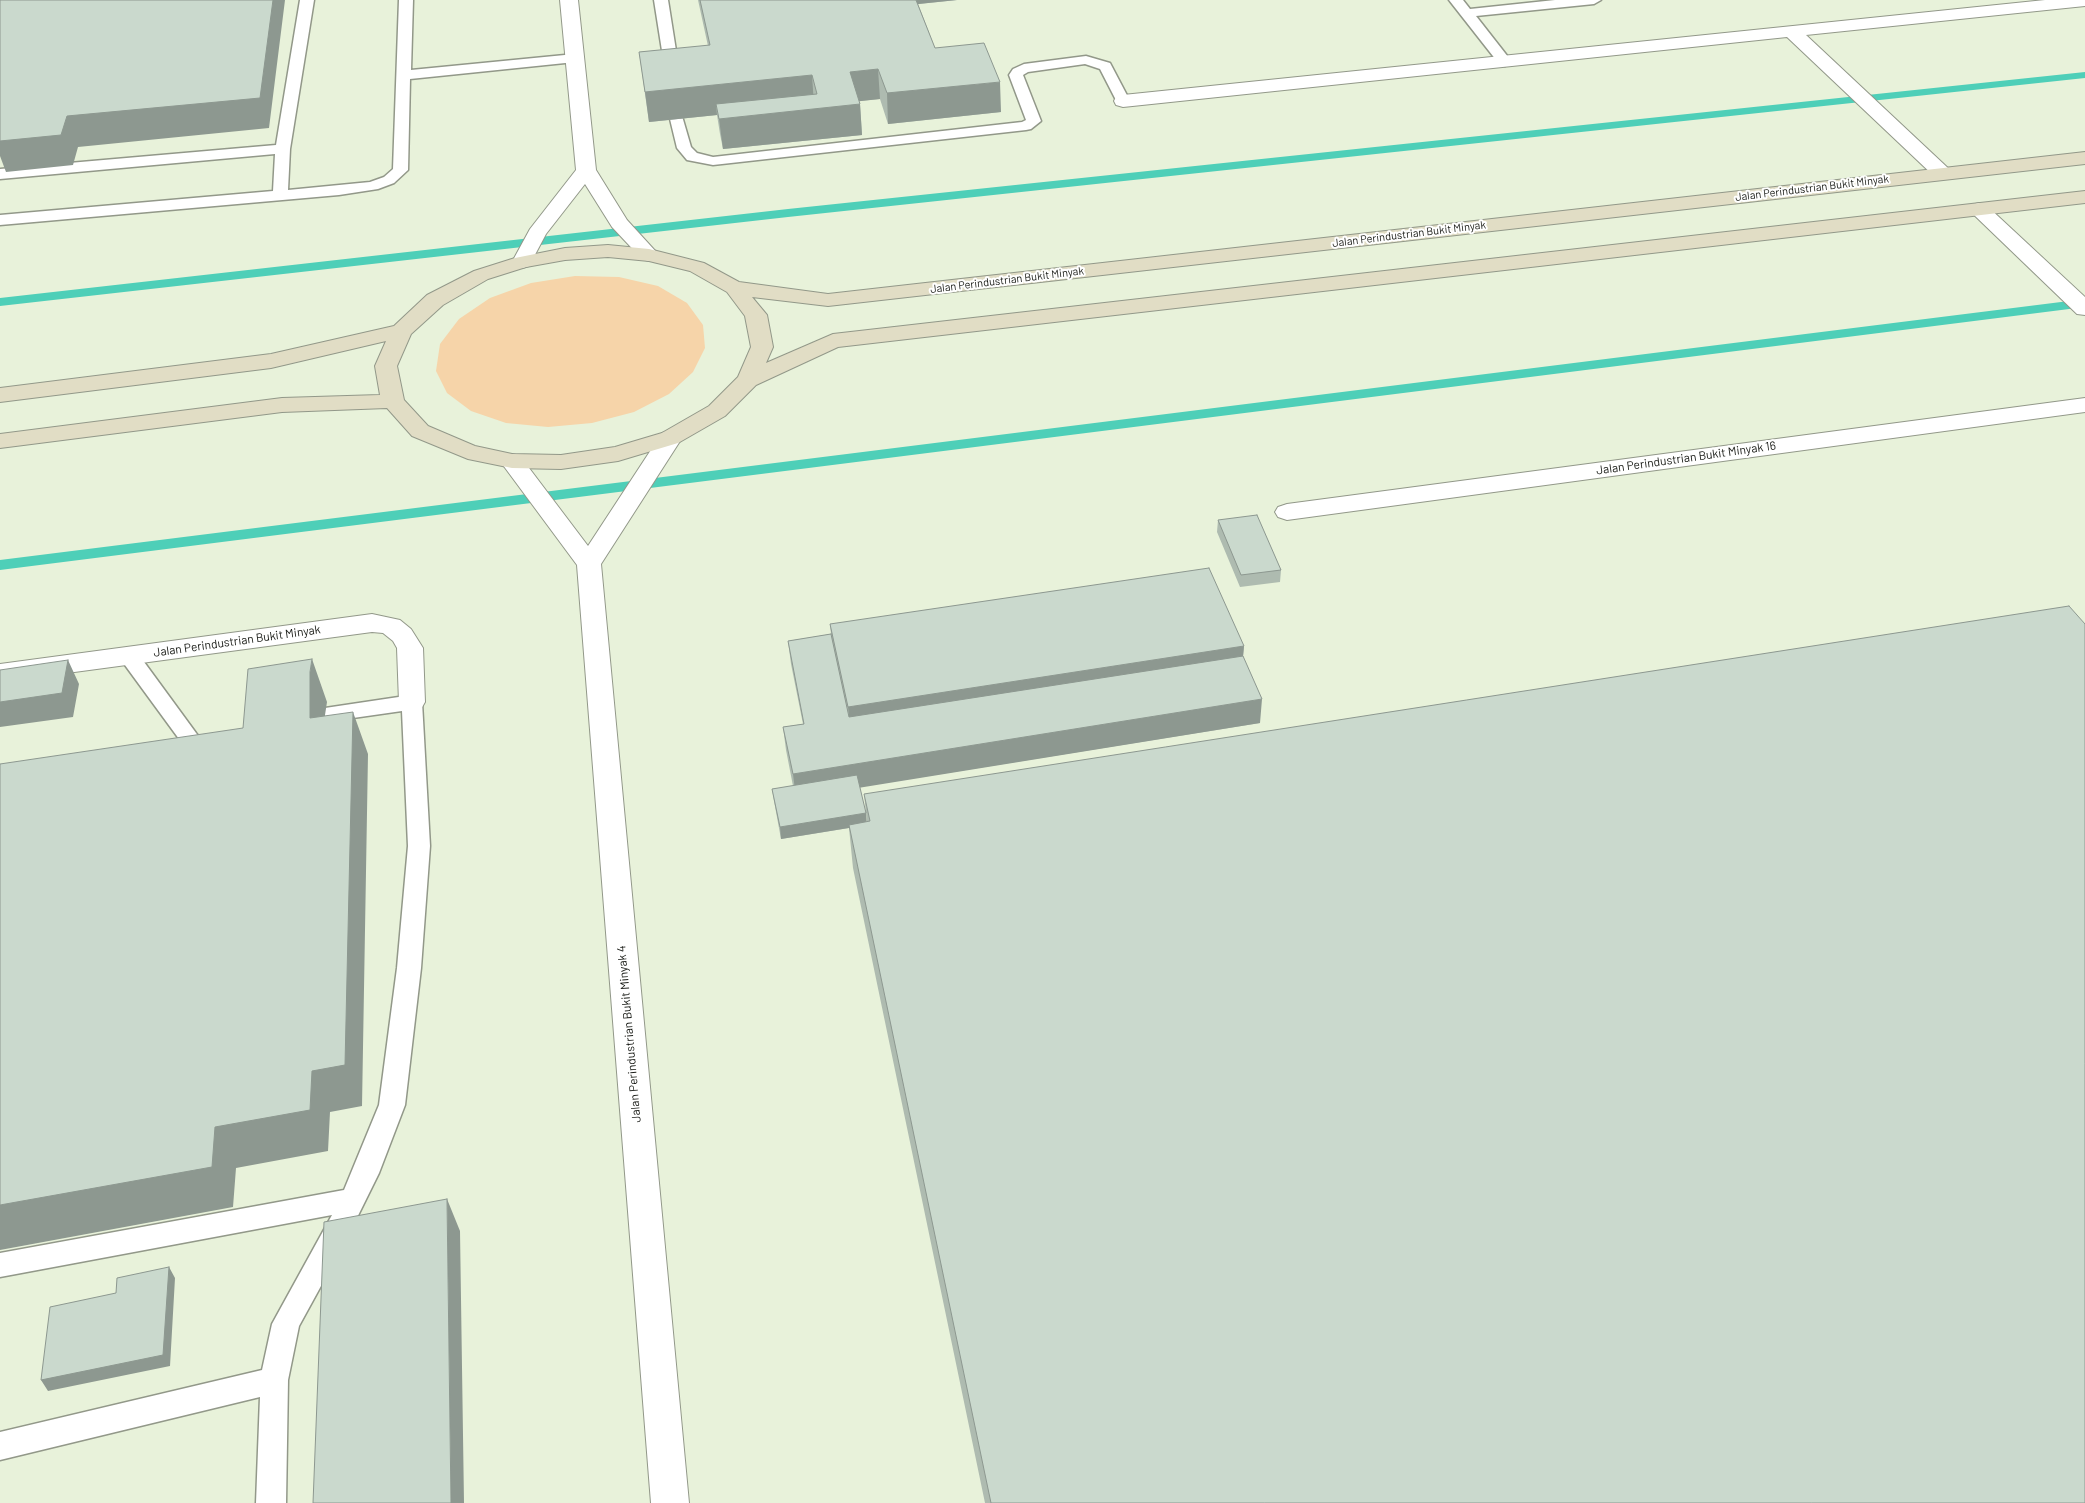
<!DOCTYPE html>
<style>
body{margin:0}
canvas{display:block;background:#f4fbeb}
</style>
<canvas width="2085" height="1503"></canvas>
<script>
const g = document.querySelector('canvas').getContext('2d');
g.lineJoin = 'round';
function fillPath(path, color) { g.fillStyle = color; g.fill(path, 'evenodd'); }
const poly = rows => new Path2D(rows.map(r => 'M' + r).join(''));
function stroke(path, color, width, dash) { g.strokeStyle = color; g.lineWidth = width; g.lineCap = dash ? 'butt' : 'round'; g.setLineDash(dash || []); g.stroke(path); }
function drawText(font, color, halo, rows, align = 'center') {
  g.font = font + ' Barlow,sans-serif'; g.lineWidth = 4; g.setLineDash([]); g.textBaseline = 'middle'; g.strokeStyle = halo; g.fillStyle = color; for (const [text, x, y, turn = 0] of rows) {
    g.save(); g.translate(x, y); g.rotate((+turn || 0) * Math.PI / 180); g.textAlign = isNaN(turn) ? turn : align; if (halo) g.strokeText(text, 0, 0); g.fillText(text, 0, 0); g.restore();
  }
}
const built = poly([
 [0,0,2085,0,2085,1503,0,1503]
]);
const green = poly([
 [575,276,619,277,658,286,687,303,703,325,705,348,693,372,669,394,634,412,592,423,548,427,506,423,471,411,447,393,436,371,440,344,459,319,490,298,531,283]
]);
const stream = poly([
 [2085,72,2085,78,788,217,0,306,0,298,788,209,2085,72],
 [2085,299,2085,307,0,570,0,560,2085,299]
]);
const lane = poly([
 [300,0,314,0,290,149,288,190,370,182,384,177,393,169,399,0,413,0,411,70,575,54,582,58,575,62,410,79,408,170,394,183,378,189,339,195,0,225,0,215,273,191,275,154,0,179,0,169,276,145,300,0],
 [654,0,668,0,680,76,678,79,673,80,666,76,654,0],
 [1449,0,1463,0,1470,9,1555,0,1601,0,1594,4,1476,16,1512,62,1505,66,1500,65,1449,0],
 [1086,56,1110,63,1130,101,1128,104,1118,104,1100,69,1085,64,1028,72,1023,75,1041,121,1031,129,1026,130,713,165,687,160,677,148,670,119,672,116,677,115,682,116,691,147,697,153,713,157,1022,122,1026,120,1009,75,1013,69,1024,64,1086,56],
 [129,649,136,651,196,733,200,738,196,743,189,745,182,743,122,661,119,656,122,651,129,649],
 [412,695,419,697,422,702,430,846,421,968,405,1105,379,1173,344,1244,299,1326,288,1380,286,1503,256,1503,260,1397,0,1460,0,1432,262,1370,272,1324,332,1215,0,1277,0,1253,344,1190,379,1105,397,968,408,846,402,711,325,722,318,720,315,715,318,710,325,708,412,695]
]);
const street = poly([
 [560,0,578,0,596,170,627,220,659,255,656,259,649,261,642,259,612,227,585,184,546,234,529,266,522,268,515,266,512,262,530,229,576,170,560,0],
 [2045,0,2085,0,2085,6,1806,35,1949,169,1952,173,1949,177,1942,179,1935,177,1787,37,1123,107,1116,105,1114,101,1116,97,1123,95,2045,0],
 [1979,203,1986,205,2085,297,2085,315,2077,314,1972,213,1969,209,1972,205,1979,203],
 [2085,398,2085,412,1287,520,1278,517,1275,512,1278,507,1287,504,2085,398],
 [670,431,678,433,682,438,601,564,689,1503,651,1503,577,565,500,461,504,456,512,454,520,456,588,546,662,433,670,431],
 [372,614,400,620,411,629,423,648,425,702,421,709,412,711,403,709,399,702,397,648,393,641,383,633,372,632,0,682,0,664,372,614]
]);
const secondary = poly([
 [2085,152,2085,164,828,306,752,297,767,315,773,347,766,363,833,334,2085,191,2085,203,838,347,756,385,725,416,678,443,618,461,561,469,512,468,468,459,412,436,387,408,282,412,0,448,0,434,282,398,380,395,375,366,386,341,271,368,0,402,0,388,271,354,394,326,427,295,474,271,515,258,565,248,608,245,649,249,704,263,739,282,828,294,2085,152],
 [608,257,649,261,690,271,727,292,745,316,751,347,738,377,709,406,662,433,615,447,561,455,512,454,475,446,428,426,404,400,397,366,411,334,443,305,488,279,526,267,565,260,608,257]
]);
const wall = poly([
 [698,0,957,0,918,4,935,48,1001,112,888,124,880,99,859,101,860,104,862,135,723,149,720,134,717,115,649,122,639,52,708,46],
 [1218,520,1281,570,1280,582,1240,587,1217,532],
 [830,624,1244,646,1243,656,1260,723,859,787,866,813,866,822,867,822,864,794,2085,1503,985,1503,853,868,849,828,781,839,774,801,772,789,793,786,786,750,783,727,803,724,791,664,788,641,831,634]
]);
const shadedWall = poly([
 [273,0,285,0,269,128,78,147,73,165,6,172,0,156,0,123,67,116],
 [908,0,957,0,909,5],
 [878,69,880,99,852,102,850,72],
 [812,75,814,105,716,104,717,115,649,122,645,92],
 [1000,82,1001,112,888,124,887,93],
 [860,104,862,135,723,149,719,119],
 [1244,646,1241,679,852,741,848,707],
 [312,659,327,702,325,715,325,761,310,718,310,672],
 [68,660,79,684,73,717,0,727,0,702],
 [1262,699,1260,723,796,798,793,774],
 [353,712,368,754,362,1106,330,1112,328,1151,236,1168,233,1207,0,1250,0,1205,215,1127,312,1071],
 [866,813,867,825,781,839,780,827],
 [447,1199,460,1231,464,1503,451,1503],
 [169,1267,175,1278,170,1366,48,1391,41,1380]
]);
const building = poly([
 [0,0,273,0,260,98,67,116,61,135,0,141,0,0],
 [700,0,916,0,935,48,984,43,1000,82,887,93,878,69,850,72,860,104,719,119,716,104,817,94,812,75,645,92,639,52,710,45,700,0],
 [1257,515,1281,570,1241,575,1218,520,1257,515],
 [1209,568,1244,646,848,707,830,624,1209,568],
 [2069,606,2085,624,2085,1503,991,1503,849,825,870,821,864,794,2069,606],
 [831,634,849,717,1243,656,1262,699,793,774,783,727,804,724,788,641,831,634],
 [312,659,310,672,310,718,353,712,345,1065,312,1071,310,1110,215,1127,212,1167,0,1205,0,764,243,728,248,669,312,659],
 [68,660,62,693,0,702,0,670,68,660],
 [857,775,866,813,780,827,772,789,857,775],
 [447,1199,451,1503,313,1503,324,1222,447,1199],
 [169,1267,163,1355,41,1380,50,1307,116,1293,117,1278,169,1267]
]);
const farStreetnames = [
 ["Jalan Perindustrian Bukit Minyak",1812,188,-7],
 ["Jalan Perindustrian Bukit Minyak",1409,234,-7],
 ["Jalan Perindustrian Bukit Minyak",1007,280,-7]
];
const streetNames = [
 ["Jalan Perindustrian Bukit Minyak 16",1686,458,-8],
 ["Jalan Perindustrian Bukit Minyak",237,641,-8],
 ["Jalan Perindustrian Bukit Minyak 4",629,1034,-95]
];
fillPath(built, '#e8f2da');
fillPath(green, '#f6d4a9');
fillPath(stream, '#4ecfb8');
stroke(lane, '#929889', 3);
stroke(street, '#929889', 2);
stroke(secondary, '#929889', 2);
fillPath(lane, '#fff');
fillPath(street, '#fff');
fillPath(secondary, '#e1ddc5');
fillPath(wall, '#aebbb0');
fillPath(shadedWall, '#8d9890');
fillPath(building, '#cad9cd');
stroke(building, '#8d9890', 1);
drawText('11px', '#191b16', '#fff', farStreetnames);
drawText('12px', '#191b16', '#fff', streetNames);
</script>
